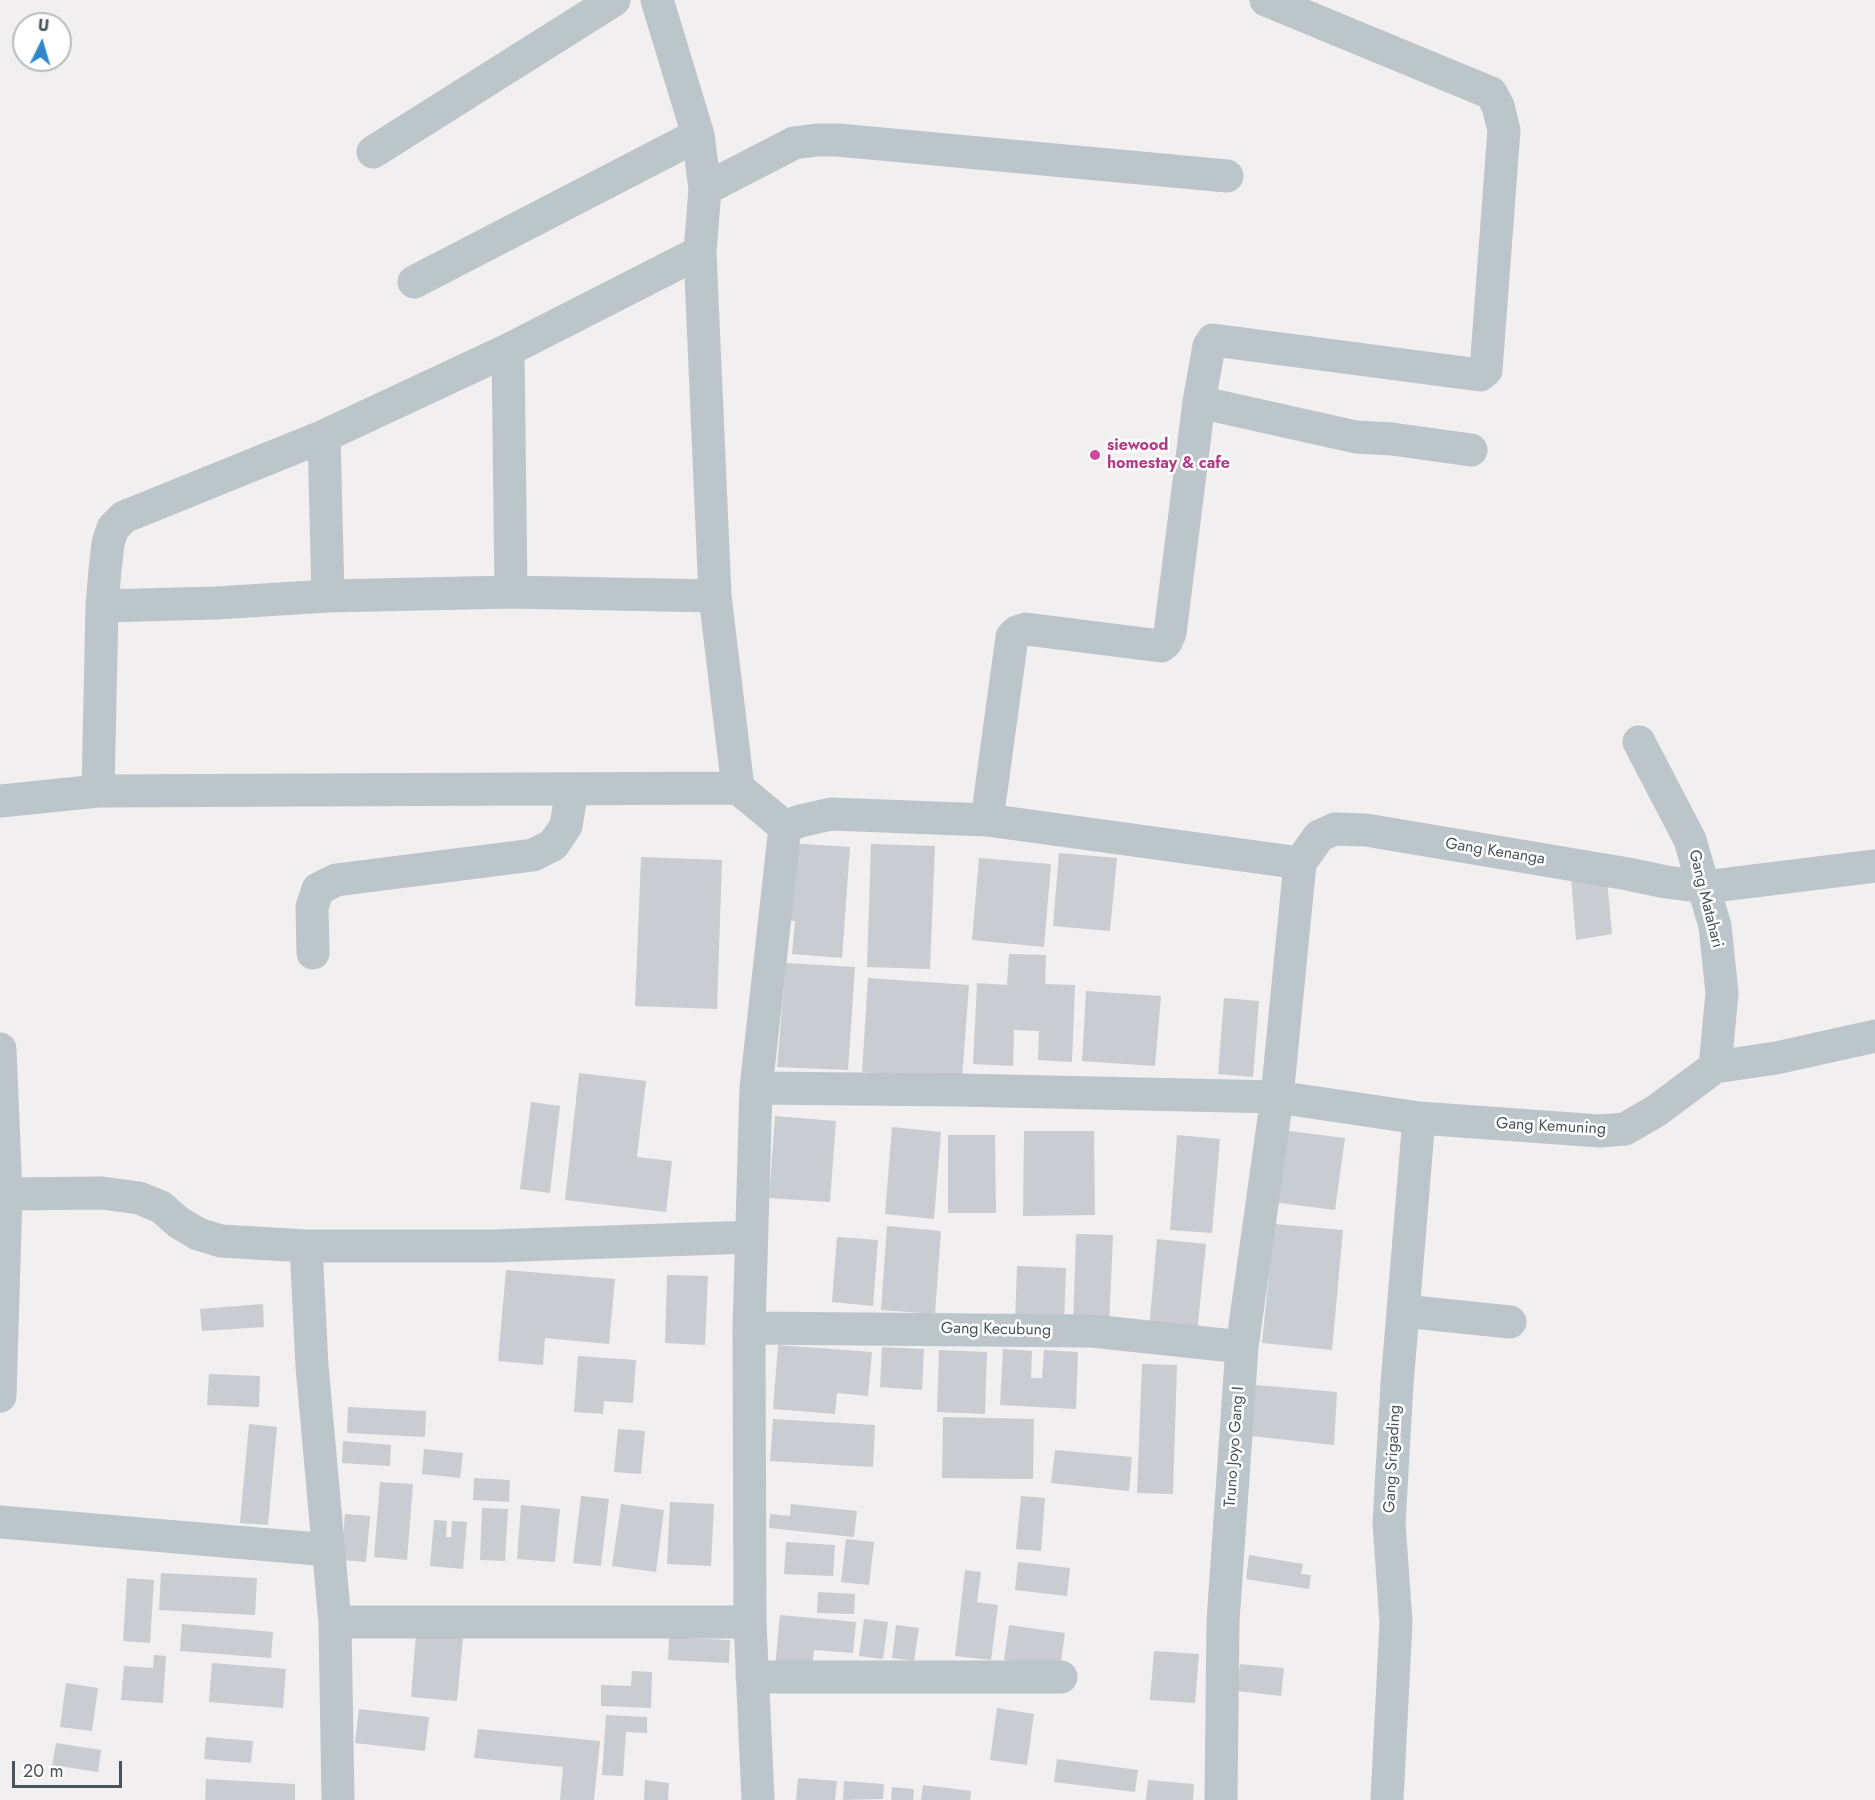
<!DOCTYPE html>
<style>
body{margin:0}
#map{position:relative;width:1875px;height:1800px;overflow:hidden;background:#f1efef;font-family:Jost,sans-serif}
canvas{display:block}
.north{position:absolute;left:12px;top:12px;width:60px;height:60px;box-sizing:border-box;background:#fff;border:2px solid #b6bbbd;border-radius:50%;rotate:5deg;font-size:16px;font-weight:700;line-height:24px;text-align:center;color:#49545a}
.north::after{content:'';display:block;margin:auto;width:21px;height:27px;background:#3086ca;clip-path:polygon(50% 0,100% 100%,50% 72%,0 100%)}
.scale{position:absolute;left:12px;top:1761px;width:110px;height:27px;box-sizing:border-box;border:3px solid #49545a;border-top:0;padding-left:8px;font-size:18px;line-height:21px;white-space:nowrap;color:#49545a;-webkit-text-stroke:4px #fff;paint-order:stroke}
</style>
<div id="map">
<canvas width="1875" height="1800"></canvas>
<div class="north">U</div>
<div class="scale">20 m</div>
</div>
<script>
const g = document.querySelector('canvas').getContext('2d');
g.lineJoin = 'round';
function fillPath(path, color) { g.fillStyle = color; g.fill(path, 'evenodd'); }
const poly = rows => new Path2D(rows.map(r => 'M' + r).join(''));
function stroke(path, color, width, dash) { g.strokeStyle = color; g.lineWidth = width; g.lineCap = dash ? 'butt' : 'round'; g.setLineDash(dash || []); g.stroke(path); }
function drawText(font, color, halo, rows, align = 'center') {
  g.font = font + ' Jost,sans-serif'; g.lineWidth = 5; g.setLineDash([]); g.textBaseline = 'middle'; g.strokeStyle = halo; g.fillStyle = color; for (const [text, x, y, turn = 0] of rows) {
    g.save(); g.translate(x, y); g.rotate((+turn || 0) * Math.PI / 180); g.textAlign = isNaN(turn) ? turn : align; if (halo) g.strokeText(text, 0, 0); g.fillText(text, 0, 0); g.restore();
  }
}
const building = poly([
 [788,843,850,847,842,958,792,954,795,921,782,920],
 [871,844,935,846,930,969,867,967],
 [1059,853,1117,858,1110,931,1053,926],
 [641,857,722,860,717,1009,635,1006],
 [979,858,1051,864,1044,947,972,940],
 [1571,876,1607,879,1612,934,1576,940],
 [1009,954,1046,955,1045,984,1075,985,1072,1062,1038,1060,1039,1031,1014,1030,1013,1066,973,1064,977,983,1007,985],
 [786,963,855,967,848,1070,777,1067],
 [868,978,969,985,962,1079,862,1072],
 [1086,991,1161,996,1155,1066,1082,1061],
 [1224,998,1259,1001,1253,1077,1218,1074],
 [579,1073,646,1081,637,1157,672,1161,666,1212,565,1200],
 [531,1102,560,1106,550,1193,520,1189],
 [775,1116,836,1121,830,1202,769,1198],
 [892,1127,941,1132,934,1219,885,1214],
 [1281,1130,1345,1138,1335,1210,1272,1202],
 [1024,1131,1094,1131,1095,1215,1023,1216],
 [948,1135,995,1135,996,1213,948,1213],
 [1177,1135,1220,1139,1212,1233,1170,1230],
 [1274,1224,1343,1230,1332,1350,1262,1343],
 [887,1226,941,1231,935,1314,881,1310],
 [1076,1234,1113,1235,1109,1328,1073,1326],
 [837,1237,878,1240,873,1306,832,1302],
 [1157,1239,1206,1244,1197,1334,1149,1330],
 [1017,1266,1066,1268,1064,1325,1015,1323],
 [506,1270,615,1279,609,1344,545,1338,543,1365,498,1361],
 [667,1275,708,1276,705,1345,665,1343],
 [263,1304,264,1327,202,1331,200,1309],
 [778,1345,872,1352,868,1396,837,1393,835,1414,773,1409],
 [882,1347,924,1349,922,1390,880,1387],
 [1003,1349,1032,1351,1031,1378,1042,1378,1044,1350,1078,1352,1076,1409,1000,1405],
 [939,1350,987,1352,985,1414,937,1412],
 [578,1356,636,1360,633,1403,604,1401,603,1414,574,1412],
 [1142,1364,1177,1365,1173,1494,1137,1493],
 [209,1374,260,1376,259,1407,207,1405],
 [1256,1385,1337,1392,1334,1445,1251,1436],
 [348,1407,426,1411,425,1437,347,1433],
 [943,1417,1034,1419,1033,1479,942,1478],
 [773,1419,875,1425,873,1467,770,1461],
 [249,1424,277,1427,268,1525,240,1523],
 [618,1429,645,1431,641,1474,614,1472],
 [343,1441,391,1445,390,1466,342,1463],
 [424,1449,463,1453,460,1478,422,1474],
 [1055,1450,1132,1457,1129,1491,1051,1483],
 [474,1478,510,1480,509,1502,473,1500],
 [380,1482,413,1484,407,1560,374,1557],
 [581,1496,609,1499,601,1566,573,1563],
 [1021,1496,1045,1498,1041,1551,1016,1549],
 [670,1502,714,1504,711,1566,667,1564],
 [621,1504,664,1510,656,1572,612,1566],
 [791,1504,857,1511,854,1537,769,1528,770,1514,790,1516],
 [521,1505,560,1509,555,1562,517,1559],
 [482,1508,508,1509,505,1561,480,1560],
 [345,1514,370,1516,366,1562,341,1560],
 [434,1520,447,1521,446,1537,451,1537,452,1521,467,1522,463,1569,430,1566],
 [846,1539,874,1542,869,1585,841,1582],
 [786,1542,835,1545,833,1576,784,1574],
 [1249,1555,1303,1564,1301,1574,1311,1575,1309,1589,1246,1579],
 [1018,1562,1070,1568,1067,1596,1015,1590],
 [965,1570,981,1572,977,1602,998,1605,991,1660,955,1656],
 [161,1573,257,1578,255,1615,159,1610],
 [127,1578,154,1580,150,1643,123,1641],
 [818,1592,855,1594,854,1614,817,1613],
 [780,1615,856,1622,853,1653,814,1650,812,1670,775,1667],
 [864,1619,888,1622,883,1659,859,1656],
 [182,1624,273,1632,271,1658,180,1651],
 [896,1625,919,1628,914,1661,892,1658],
 [1009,1625,1065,1633,1060,1668,1004,1660],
 [416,1634,463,1638,457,1701,411,1697],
 [669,1637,730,1640,729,1663,668,1660],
 [1154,1651,1199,1654,1195,1703,1150,1700],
 [154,1655,166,1656,163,1703,121,1700,124,1666,153,1668],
 [212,1663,286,1669,283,1708,209,1702],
 [1240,1664,1284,1668,1281,1696,1237,1691],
 [632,1671,652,1672,651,1708,601,1706,601,1685,631,1686],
 [66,1683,98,1688,92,1731,60,1727],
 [997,1708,1034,1714,1027,1765,990,1760],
 [359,1709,429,1717,425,1751,355,1743],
 [606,1715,647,1717,647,1733,626,1732,623,1776,602,1775],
 [478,1729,600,1741,594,1800,560,1800,563,1767,474,1758],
 [206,1737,253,1741,251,1763,204,1759],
 [56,1743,101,1750,98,1772,52,1765],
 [1057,1759,1138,1770,1135,1792,1054,1782],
 [798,1778,837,1781,835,1800,796,1800],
 [206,1779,295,1784,295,1800,205,1800],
 [645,1780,669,1783,668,1800,644,1800],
 [1148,1780,1194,1784,1193,1800,1146,1800],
 [844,1781,884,1784,883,1799,843,1800],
 [923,1785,971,1791,970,1800,921,1800],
 [892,1787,914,1789,913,1800,891,1800]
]);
const street = poly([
 [657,0,698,135,705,189,700,252],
 [373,152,614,0],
 [705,189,794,143,817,140,838,140,1227,176],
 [414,282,698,135],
 [508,350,511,592],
 [1199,402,1356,437,1392,439,1471,450],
 [324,436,328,596],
 [102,606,216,603,328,596,511,592,715,596],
 [1639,742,1690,840,1715,926,1722,993,1715,1067],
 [98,791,102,606,105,570,108,543,113,528,124,517,324,436,508,350,700,252,715,596,738,788,785,827],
 [0,801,98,791,738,788],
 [987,820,1012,637,1017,632,1026,629,1161,646,1166,642,1170,633,1199,402,1209,346,1213,340,1480,375,1486,370,1504,130,1498,106,1491,93,1266,0],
 [1300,863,1319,836,1335,829,1366,830,1628,874,1666,882,1705,887,1875,866],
 [313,953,312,907,318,889,336,880,533,855,553,845,566,826,572,789],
 [0,1049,6,1194,0,1194],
 [756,1088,749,1328,750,1622,758,1800],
 [1403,1311,1510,1322],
 [749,1328,1092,1331,1242,1347],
 [0,1396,6,1194,102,1193,139,1198,161,1207,178,1222,198,1234,221,1241,306,1246],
 [0,1522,329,1550],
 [335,1622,312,1366,306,1246,493,1246,751,1237],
 [752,1677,1061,1677],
 [338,1800,335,1622,750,1622],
 [1221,1800,1223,1621,1242,1347,1277,1097,1300,863,987,820,831,814,800,821,785,827,756,1088,960,1090,1277,1097,1419,1118,1600,1131,1625,1129,1656,1111,1715,1067,1776,1058,1875,1036],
 [1387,1800,1396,1622,1389,1523,1397,1384,1419,1118]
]);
const markers = [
 [1095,455,6,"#d1479c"]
];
const hotelNames = [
 ["siewood",1107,446],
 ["homestay & cafe",1107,464]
];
const streetNames = [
 ["Gang Kenanga",1495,852,9],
 ["Gang Matahari",1705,899,76],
 ["Gang Kemuning",1551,1127,3],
 ["Gang Kecubung",996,1330,1],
 ["Truno Joyo Gang I",1235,1447,-86],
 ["Gang Srigading",1393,1459,-87]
];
fillPath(building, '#c9cdd1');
stroke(street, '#bcc5ca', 33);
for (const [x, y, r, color] of markers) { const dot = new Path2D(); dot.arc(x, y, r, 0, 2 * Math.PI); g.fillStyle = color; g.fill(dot); stroke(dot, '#fff', 2); }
drawText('bold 16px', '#b23c85', '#fff', hotelNames, 'left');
drawText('16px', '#49545a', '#fff', streetNames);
</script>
